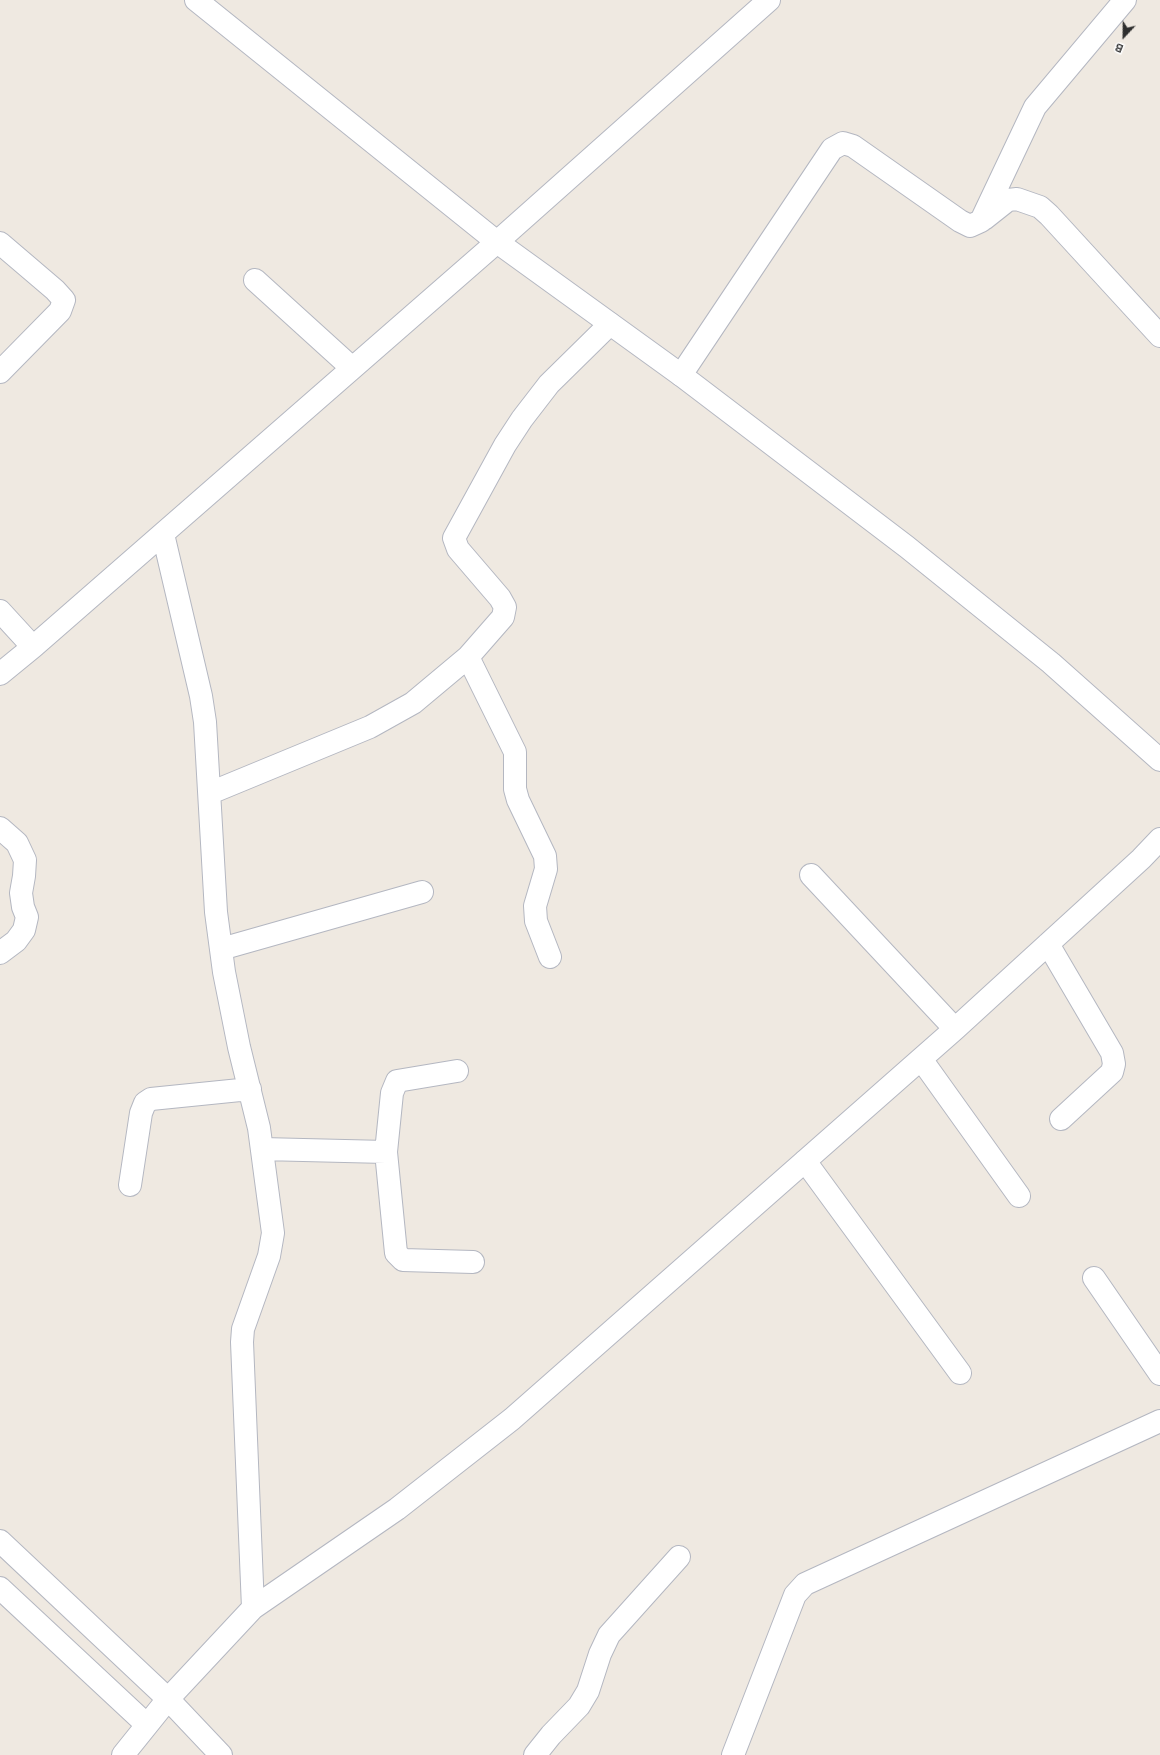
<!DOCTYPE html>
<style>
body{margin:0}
#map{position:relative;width:1160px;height:1755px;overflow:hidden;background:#efe9e1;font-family:"Nunito Sans",sans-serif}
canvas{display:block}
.north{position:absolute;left:1104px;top:16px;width:40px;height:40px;-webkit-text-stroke:3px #fff;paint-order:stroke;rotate:202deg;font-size:11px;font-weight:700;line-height:16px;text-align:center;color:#2e2e2e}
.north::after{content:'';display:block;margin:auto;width:14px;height:18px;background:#2e2e2e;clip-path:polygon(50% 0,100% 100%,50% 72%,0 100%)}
</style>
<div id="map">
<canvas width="1160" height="1755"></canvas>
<div class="north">B</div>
</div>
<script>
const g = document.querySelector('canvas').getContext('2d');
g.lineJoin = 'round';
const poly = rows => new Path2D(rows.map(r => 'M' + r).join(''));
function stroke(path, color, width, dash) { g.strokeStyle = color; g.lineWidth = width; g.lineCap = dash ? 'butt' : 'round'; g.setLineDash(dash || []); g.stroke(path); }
const street = poly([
 [984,219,1008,200,1017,199,1040,207,1049,215,1160,336],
 [0,243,55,290,64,300,60,311,0,372],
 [255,280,352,368],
 [681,375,832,149,843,143,853,146,960,221,970,226,981,221,1035,107,1125,0],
 [163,534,201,696,205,722,216,912,224,972,239,1047,259,1128,273,1233,269,1256,243,1329,242,1342,253,1608],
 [0,611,33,647],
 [468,657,515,752,515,789,518,800,545,856,546,869,535,906,536,921,550,957],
 [0,674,33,647,497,242,769,0],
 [210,793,370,727,413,703,468,657,503,617,505,607,500,598,458,549,454,538,505,445,522,419,549,384,610,324],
 [0,828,17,843,25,860,24,876,21,893,23,907,27,917,24,930,16,941,0,953],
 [811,875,955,1029],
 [1048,944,1112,1053,1114,1064,1112,1072,1061,1119],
 [221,949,422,892],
 [921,1059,1019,1196],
 [457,1071,397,1081,392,1093,386,1152,396,1253,403,1260,473,1262],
 [262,1149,386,1152],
 [805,1161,960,1373],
 [130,1185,141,1113,145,1103,151,1099,250,1089],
 [1094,1278,1160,1374],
 [0,1541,168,1699,221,1755],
 [0,1588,147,1725],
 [123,1755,168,1699,253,1608,397,1509,512,1419,955,1029,1141,859,1160,839],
 [535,1755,551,1735,579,1706,588,1691,600,1654,609,1635,679,1557],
 [733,1755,795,1595,805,1584,1160,1421]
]);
const secondary = poly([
 [196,0,497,242,681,375,907,547,1051,663,1160,760]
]);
stroke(street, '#b4b7c1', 24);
stroke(secondary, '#b4b7c1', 24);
stroke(street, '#fff', 22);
stroke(secondary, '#fff', 22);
</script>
